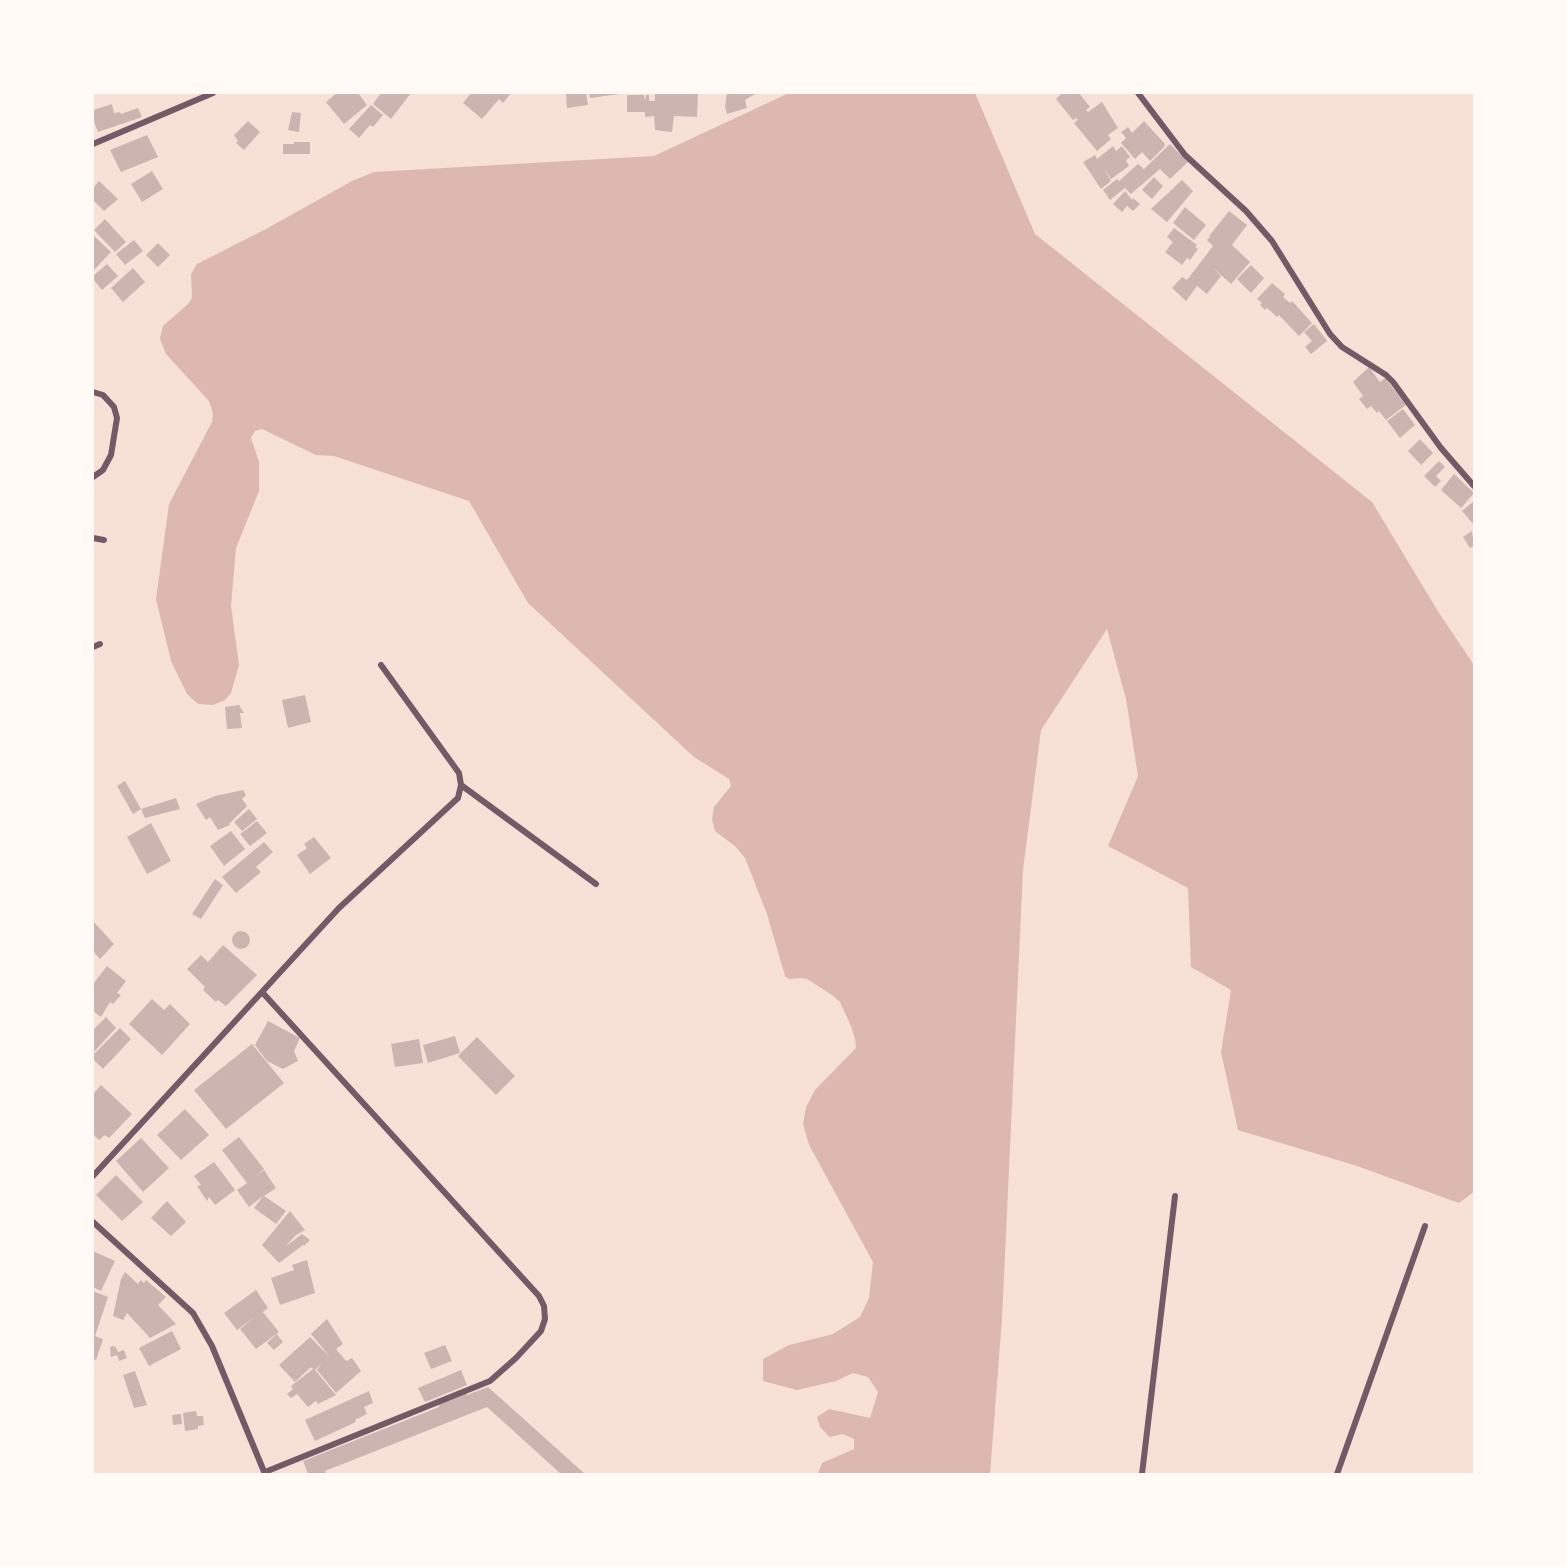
<!DOCTYPE html>
<style>
body{margin:0}
#map{position:relative;width:1567px;height:1567px;overflow:hidden;background:#f7e1d7;font-family:"Source Sans 3",sans-serif}
canvas{display:block}
.frame{position:absolute;inset:0;border:94px solid #fffaf5;pointer-events:none}
</style>
<div id="map">
<canvas width="1567" height="1567"></canvas>
<div class="frame"></div>
</div>
<script>
const g = document.querySelector('canvas').getContext('2d');
g.lineJoin = 'round';
function fillPath(path, color) { g.fillStyle = color; g.fill(path, 'evenodd'); }
const poly = rows => new Path2D(rows.map(r => 'M' + r).join(''));
function stroke(path, color, width, dash) { g.strokeStyle = color; g.lineWidth = width; g.lineCap = dash ? 'butt' : 'round'; g.setLineDash(dash || []); g.stroke(path); }
const water = poly([
 [789,93,975,93,1035,234,1372,502,1439,613,1474,665,1474,1192,1459,1203,1357,1166,1238,1130,1221,1052,1231,990,1191,967,1188,888,1108,846,1138,776,1126,699,1107,629,1041,730,1023,870,1002,1319,990,1474,818,1474,822,1463,854,1449,854,1439,843,1434,830,1437,820,1427,817,1417,829,1409,870,1418,878,1392,868,1377,853,1373,836,1381,797,1390,763,1381,763,1359,789,1345,833,1334,860,1317,869,1298,873,1262,809,1145,803,1124,806,1107,815,1090,856,1048,855,1039,851,1026,840,1002,832,995,807,979,801,978,789,979,785,976,767,914,745,858,735,846,715,831,712,819,714,807,731,786,729,779,694,757,528,603,469,501,334,456,316,455,262,429,255,431,251,438,259,462,259,491,236,548,231,606,239,665,231,693,225,700,213,705,198,704,187,694,171,661,156,599,169,504,212,422,213,414,209,401,166,354,160,339,163,326,188,304,192,298,191,274,197,264,266,229,352,181,374,172,654,156]
]);
const building = poly([
 [337,93,358,93,367,105,344,124,326,102],
 [381,93,411,93,391,119,373,104],
 [471,93,511,93,503,103,499,99,482,119,463,103],
 [566,93,586,93,588,105,567,108],
 [589,93,620,93,620,94,590,98],
 [655,93,698,93,697,117,674,116,672,132,670,132,655,130,654,116,645,117,645,112,627,112,627,95,644,95,645,101,646,95,649,95,649,101,655,101],
 [727,93,757,93,745,100,747,108,727,114,725,107],
 [1062,93,1079,93,1090,107,1086,110,1088,112,1102,102,1118,128,1108,135,1111,139,1097,151,1074,123,1078,120,1076,118,1073,120,1056,99],
 [112,104,114,113,120,112,121,114,138,108,142,117,98,132,93,119,93,110],
 [371,105,383,115,373,127,370,125,359,138,349,129],
 [292,112,301,113,299,132,288,130],
 [248,121,260,132,244,150,236,143,238,141,234,135],
 [1144,121,1165,144,1164,147,1150,161,1142,152,1135,159,1121,143,1126,138,1121,132,1128,127,1132,133],
 [147,135,158,157,121,172,110,150],
 [294,142,310,142,310,154,283,154,283,144,294,144],
 [1170,144,1188,162,1170,179,1160,169,1131,194,1125,188,1110,200,1103,190,1117,179,1119,181,1138,164,1144,169],
 [1113,146,1116,151,1122,146,1130,157,1126,160,1129,166,1111,179,1104,169,1111,181,1101,189,1083,162,1095,155,1097,159],
 [152,171,163,189,142,202,131,184],
 [1154,177,1163,186,1152,199,1142,190],
 [1182,180,1193,191,1167,222,1151,209],
 [99,181,118,199,104,211,93,200,93,188],
 [1125,191,1132,200,1133,198,1140,204,1133,211,1127,206,1122,212,1113,204],
 [1185,207,1206,225,1194,240,1173,223],
 [1229,211,1247,225,1232,245,1250,262,1231,284,1212,267,1221,276,1207,294,1197,286,1186,301,1172,288,1182,277,1187,280,1213,246,1207,240,1210,237,1209,236],
 [105,219,126,242,115,252,94,230],
 [1174,228,1197,245,1195,247,1198,249,1190,260,1187,258,1182,265,1165,252,1173,242,1167,237],
 [93,235,111,252,94,270,93,269],
 [134,240,143,251,125,265,116,254],
 [158,243,170,255,158,267,146,255],
 [107,264,118,276,102,290,93,279,93,276],
 [1251,265,1264,278,1251,293,1237,279],
 [133,268,145,282,123,302,111,288],
 [1272,283,1285,294,1283,297,1290,303,1292,301,1312,323,1299,336,1279,315,1277,317,1267,308,1265,310,1260,305,1262,303,1257,299],
 [1314,324,1327,341,1311,354,1305,347,1312,341,1304,332],
 [1369,367,1380,382,1385,378,1406,405,1386,420,1379,411,1377,413,1371,406,1367,409,1359,399,1363,396,1353,382],
 [1403,409,1415,425,1400,438,1387,421],
 [1420,439,1433,453,1421,465,1408,451],
 [1439,461,1445,467,1436,476,1441,481,1435,487,1424,476],
 [1454,474,1474,493,1461,508,1441,490],
 [1474,501,1474,525,1462,511],
 [1472,531,1474,546,1470,548,1463,537],
 [305,695,311,722,288,728,282,700],
 [239,705,244,713,240,713,242,728,227,729,225,707],
 [125,781,141,809,133,814,117,786],
 [243,790,246,795,242,799,247,806,229,824,230,825,218,830,210,817,206,820,196,804,215,796],
 [176,798,180,809,145,818,141,809],
 [249,809,257,819,242,831,234,822],
 [257,821,267,833,250,846,240,834],
 [151,823,171,861,147,874,127,837],
 [231,831,245,849,224,866,210,846],
 [314,837,331,858,310,874,297,855,307,848,304,844],
 [264,842,273,852,256,867,261,872,236,893,222,877],
 [215,879,223,885,201,919,192,914],
 [93,921,114,944,100,959,93,951],
 '232 940a9 9 0 1 1 18 0a9 9 0 1 1-18 0Z',
 [223,945,257,975,226,1006,218,1000,216,1002,203,990,205,987,187,969,201,955,208,962],
 [107,966,126,981,117,993,121,995,113,1004,110,1002,101,1017,93,1011,93,984],
 [152,999,164,1010,170,1004,190,1024,162,1055,129,1024],
 [106,1017,116,1028,93,1053,93,1030],
 [268,1021,300,1038,294,1051,298,1061,283,1069,267,1061,255,1045],
 [120,1028,131,1039,103,1069,93,1059,93,1055],
 [455,1036,460,1053,428,1063,423,1045],
 [477,1037,515,1076,496,1095,458,1056],
 [419,1039,423,1063,395,1067,391,1044],
 [252,1044,284,1083,226,1129,194,1090],
 [101,1085,132,1114,109,1138,105,1135,99,1140,93,1134,93,1094],
 [185,1109,209,1135,181,1160,157,1135],
 [239,1137,264,1169,255,1176,264,1170,276,1188,264,1196,286,1211,276,1224,254,1208,263,1196,249,1207,237,1190,247,1183,222,1150],
 [141,1138,169,1168,143,1192,116,1161],
 [214,1162,235,1190,215,1205,209,1197,207,1201,197,1186,201,1185,194,1176],
 [116,1175,143,1202,122,1221,96,1195],
 [167,1201,186,1222,171,1236,151,1218],
 [290,1211,305,1230,296,1235,285,1247,302,1234,310,1240,304,1246,303,1245,279,1263,262,1245],
 [93,1251,115,1261,101,1291,93,1287],
 [307,1260,315,1293,280,1305,271,1278,294,1270,292,1265],
 [125,1272,138,1284,141,1280,144,1283,146,1280,166,1297,158,1305,176,1324,150,1338,127,1313,123,1320,113,1316,121,1279],
 [256,1290,268,1308,263,1312,279,1332,256,1349,240,1329,255,1317,237,1330,224,1313],
 [93,1291,108,1297,95,1336,103,1339,96,1360,93,1359],
 [327,1319,343,1344,336,1349,346,1361,352,1358,361,1371,336,1393,317,1370,322,1363,315,1370,336,1395,318,1404,316,1401,308,1407,297,1394,291,1398,287,1394,293,1389,291,1386,313,1369,311,1367,295,1382,279,1365,310,1337,331,1358,311,1334],
 [172,1331,181,1349,149,1366,139,1348],
 [277,1334,283,1342,274,1350,267,1343],
 [445,1345,452,1361,431,1369,424,1353],
 [115,1346,118,1352,124,1350,127,1358,119,1361,117,1355,111,1357,110,1347],
 [461,1370,467,1385,425,1402,418,1388],
 [135,1371,147,1405,134,1408,123,1375],
 [488,1387,585,1474,561,1474,487,1407,325,1471,327,1474,308,1474,303,1461,439,1407,438,1404,466,1392,467,1395],
 [369,1391,373,1403,364,1407,367,1414,355,1420,356,1422,315,1441,305,1420],
 [196,1411,197,1416,203,1416,204,1425,198,1426,198,1429,185,1431,183,1413],
 [181,1414,182,1424,173,1425,172,1415]
]);
const minor = poly([
 [1138,93,1185,155,1246,211,1272,241,1330,334,1342,347,1386,375,1393,382,1441,448,1474,486],
 [93,144,213,93],
 [93,392,103,395,114,407,117,418,111,455,103,470,93,477],
 [93,538,104,540],
 [93,647,100,644],
 [461,785,596,884],
 [262,992,539,1296,544,1306,545,1319,541,1331,516,1358,490,1381,265,1472],
 [93,1176,339,908,458,798,461,785,459,773,381,665],
 [93,1222,193,1313,212,1346,265,1474],
 [1142,1474,1175,1196],
 [1337,1474,1425,1226]
]);
fillPath(water, '#dcb8b0');
fillPath(building, '#ccb4b1');
stroke(minor, '#755966', 6);
</script>
